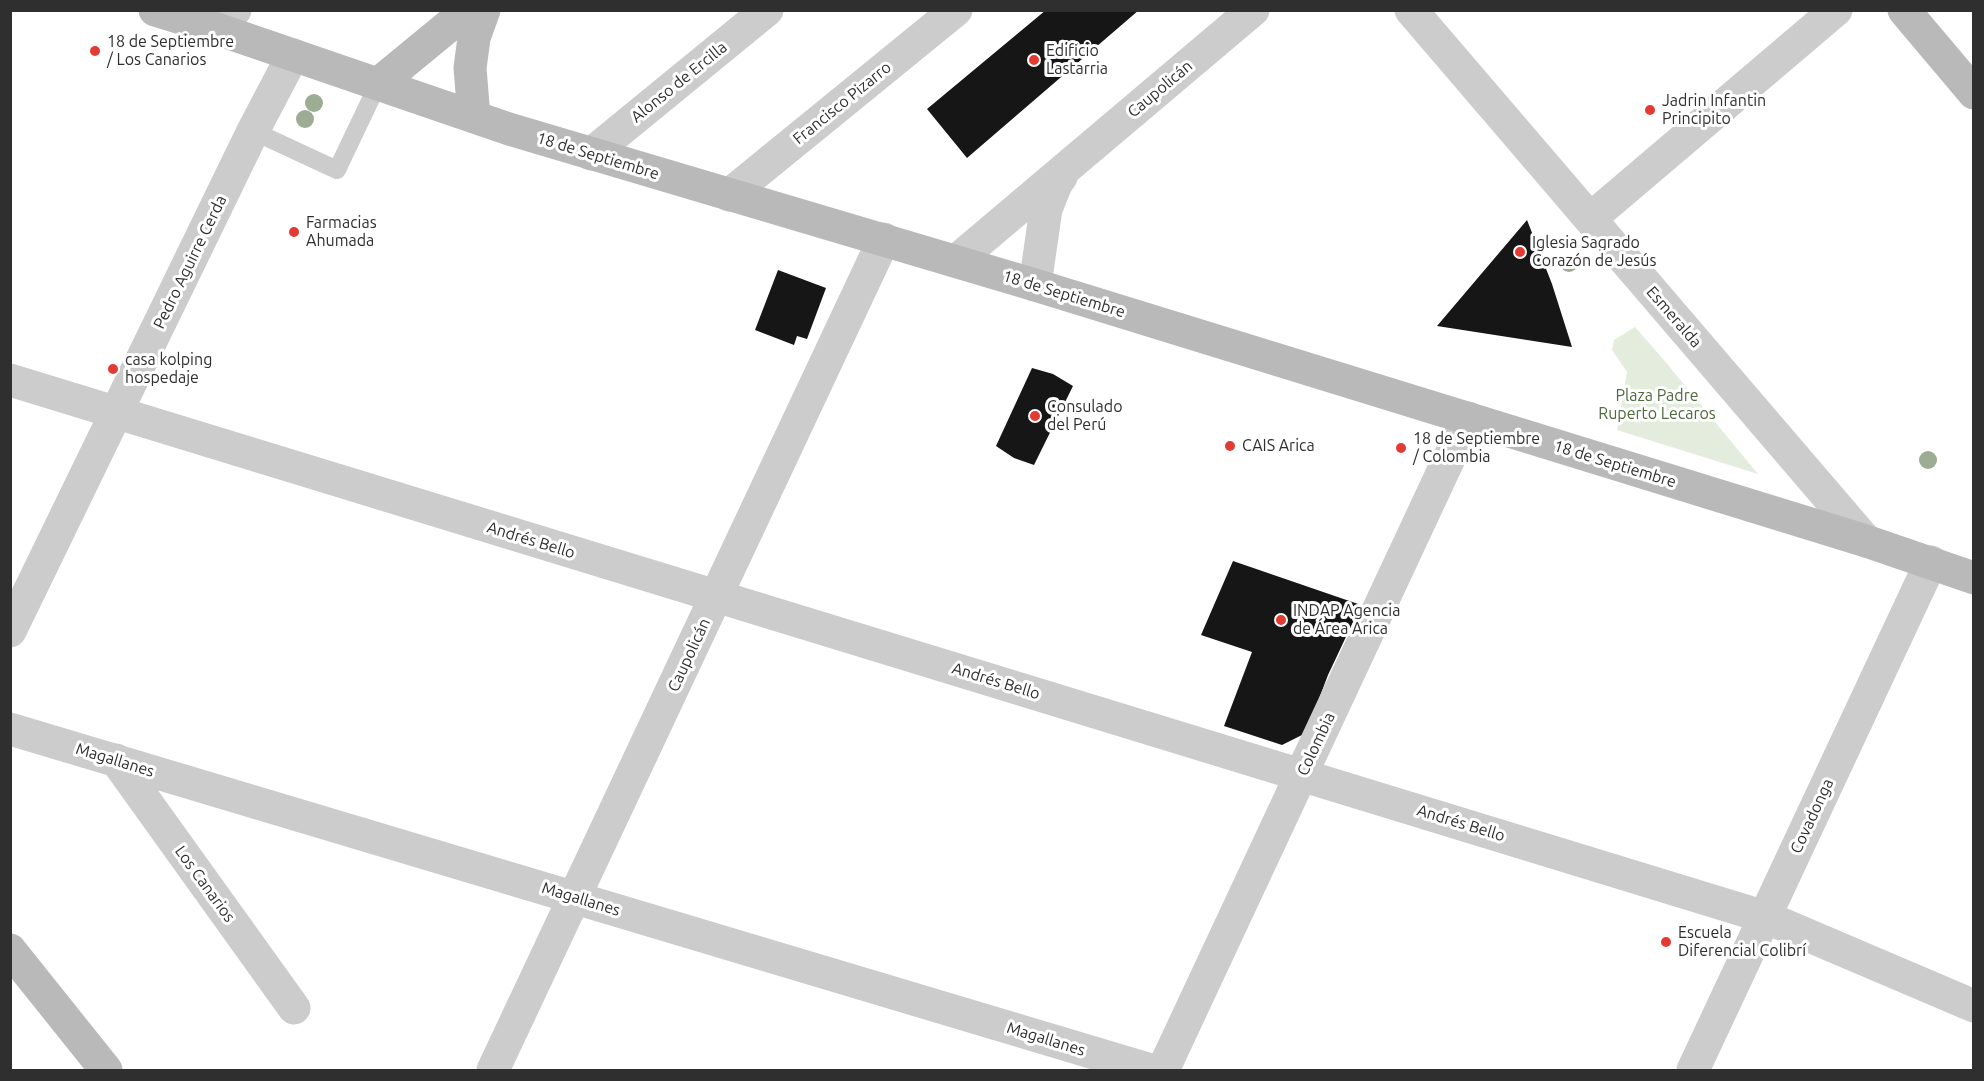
<!DOCTYPE html>
<meta charset="utf-8">
<style>
body{margin:0}
#map{position:relative;width:1984px;height:1081px;overflow:hidden;background:#fff;font-family:Ubuntu,sans-serif}
canvas{display:block}
.frame{position:absolute;inset:0;border:12px solid #2f2f2f;pointer-events:none}
</style>
<div id="map">
<canvas width="1984" height="1081"></canvas>
<div class="frame"></div>
</div>
<script>
const g = document.querySelector('canvas').getContext('2d');
g.lineJoin = 'round';
function fillPath(path, color) { g.fillStyle = color; g.fill(path, 'evenodd'); }
const poly = rows => new Path2D(rows.map(r => 'M' + r).join(''));
function stroke(path, color, width, dash) { g.strokeStyle = color; g.lineWidth = width; g.lineCap = dash ? 'butt' : 'round'; g.setLineDash(dash || []); g.stroke(path); }
function drawText(font, color, halo, rows, align = 'center') {
  g.font = font + ' Ubuntu,sans-serif'; g.lineWidth = 6; g.setLineDash([]); g.textBaseline = 'middle'; g.strokeStyle = halo; g.fillStyle = color; for (const [text, x, y, turn = 0] of rows) {
    g.save(); g.translate(x, y); g.rotate((+turn || 0) * Math.PI / 180); g.textAlign = isNaN(turn) ? turn : align; if (halo) g.strokeText(text, 0, 0); g.fillText(text, 0, 0); g.restore();
  }
}
const green = poly([
 [1635,327,1663,359,1758,474,1617,430,1627,372,1612,350,1614,340]
]);
const building = poly([
 [1046,10,1139,10,967,158,927,109],
 [1527,220,1552,284,1572,347,1437,326],
 [778,270,826,288,807,339,797,336,794,345,755,330],
 [1032,368,1053,374,1073,386,1034,465,1014,458,996,446],
 [1233,561,1361,605,1328,675,1306,733,1282,745,1224,726,1252,652,1201,635]
]);
const service = poly([
 [253,131,337,170,378,84]
]);
const minor = poly([
 [1411,10,1866,541],
 [217,29,235,10],
 [591,154,767,10],
 [729,195,956,10],
 [1590,219,1836,10],
 [956,261,1253,10],
 [1035,285,1046,209,1056,184,1061,177],
 [10,380,1765,917,1974,1006],
 [10,631,253,131,293,55],
 [10,729,1151,1070],
 [116,760,294,1008],
 [493,1070,884,239],
 [1163,1070,1468,418],
 [1693,1070,1931,562]
]);
const secondary = poly([
 [155,10,217,29,509,129,1035,285,1866,541,1974,578],
 [1904,10,1974,93],
 [378,84,468,10],
 [474,117,470,68,474,38,484,10],
 [10,950,106,1070]
]);
const trees = [
 [314,103],
 [305,119],
 [1569,263],
 [1928,460]
];
const markers = [
 [95,51,6,"#e33b34"],
 [1034,60,6,"#e33b34"],
 [1650,110,6,"#e33b34"],
 [294,232,6,"#e33b34"],
 [1520,252,6,"#e33b34"],
 [113,369,6,"#e33b34"],
 [1035,416,6,"#e33b34"],
 [1230,446,6,"#e33b34"],
 [1401,448,6,"#e33b34"],
 [1281,620,6,"#e33b34"],
 [1666,942,6,"#e33b34"]
];
const poiNames = [
 ["18 de Septiembre",107,42],
 ["/ Los Canarios",107,60],
 ["Edificio",1046,51],
 ["Lastarria",1046,69],
 ["Jadrin Infantin",1662,101],
 ["Principito",1662,119],
 ["Farmacias",306,223],
 ["Ahumada",306,241],
 ["Iglesia Sagrado",1532,243],
 ["Corazón de Jesús",1532,261],
 ["casa kolping",125,360],
 ["hospedaje",125,378],
 ["Consulado",1047,407],
 ["del Perú",1047,425],
 ["18 de Septiembre",1413,439],
 ["/ Colombia",1413,457],
 ["CAIS Arica",1242,446],
 ["INDAP Agencia",1293,611],
 ["de Área Arica",1293,629],
 ["Escuela",1678,933],
 ["Diferencial Colibrí",1678,951]
];
const streetNames = [
 ["Alonso de Ercilla",679,82,-39],
 ["Caupolicán",1160,89,-40],
 ["Francisco Pizarro",842,103,-39],
 ["18 de Septiembre",598,156,17],
 ["Pedro Aguirre Cerda",190,262,-64],
 ["18 de Septiembre",1064,294,17],
 ["Esmeralda",1674,317,49],
 ["18 de Septiembre",1615,464,17],
 ["Andrés Bello",531,540,17],
 ["Caupolicán",689,655,-65],
 ["Andrés Bello",996,681,17],
 ["Colombia",1316,744,-65],
 ["Magallanes",115,760,17],
 ["Covadonga",1812,816,-65],
 ["Andrés Bello",1461,823,17],
 ["Los Canarios",205,884,54],
 ["Magallanes",581,899,17],
 ["Magallanes",1046,1039,17]
];
const parkNames = [
 ["Plaza Padre",1657,396],
 ["Ruperto Lecaros",1657,414]
];
fillPath(green, '#e3ecdd');
fillPath(building, '#161616');
stroke(service, '#ccc', 18);
stroke(minor, '#ccc', 33);
stroke(secondary, '#b9b9b9', 33);
g.fillStyle = '#9dad94';
for (const [x, y] of trees) { g.beginPath(); g.arc(x, y, 9, 0, 2 * Math.PI); g.fill(); }
for (const [x, y, r, color] of markers) { const dot = new Path2D(); dot.arc(x, y, r, 0, 2 * Math.PI); g.fillStyle = color; g.fill(dot); stroke(dot, '#fff', 2); }
drawText('16px', '#2f2f2f', '#fff', poiNames, 'left');
drawText('16px', '#2f2f2f', '#fff', streetNames);
drawText('16px', '#4d6a3d', '#fff', parkNames);
</script>
